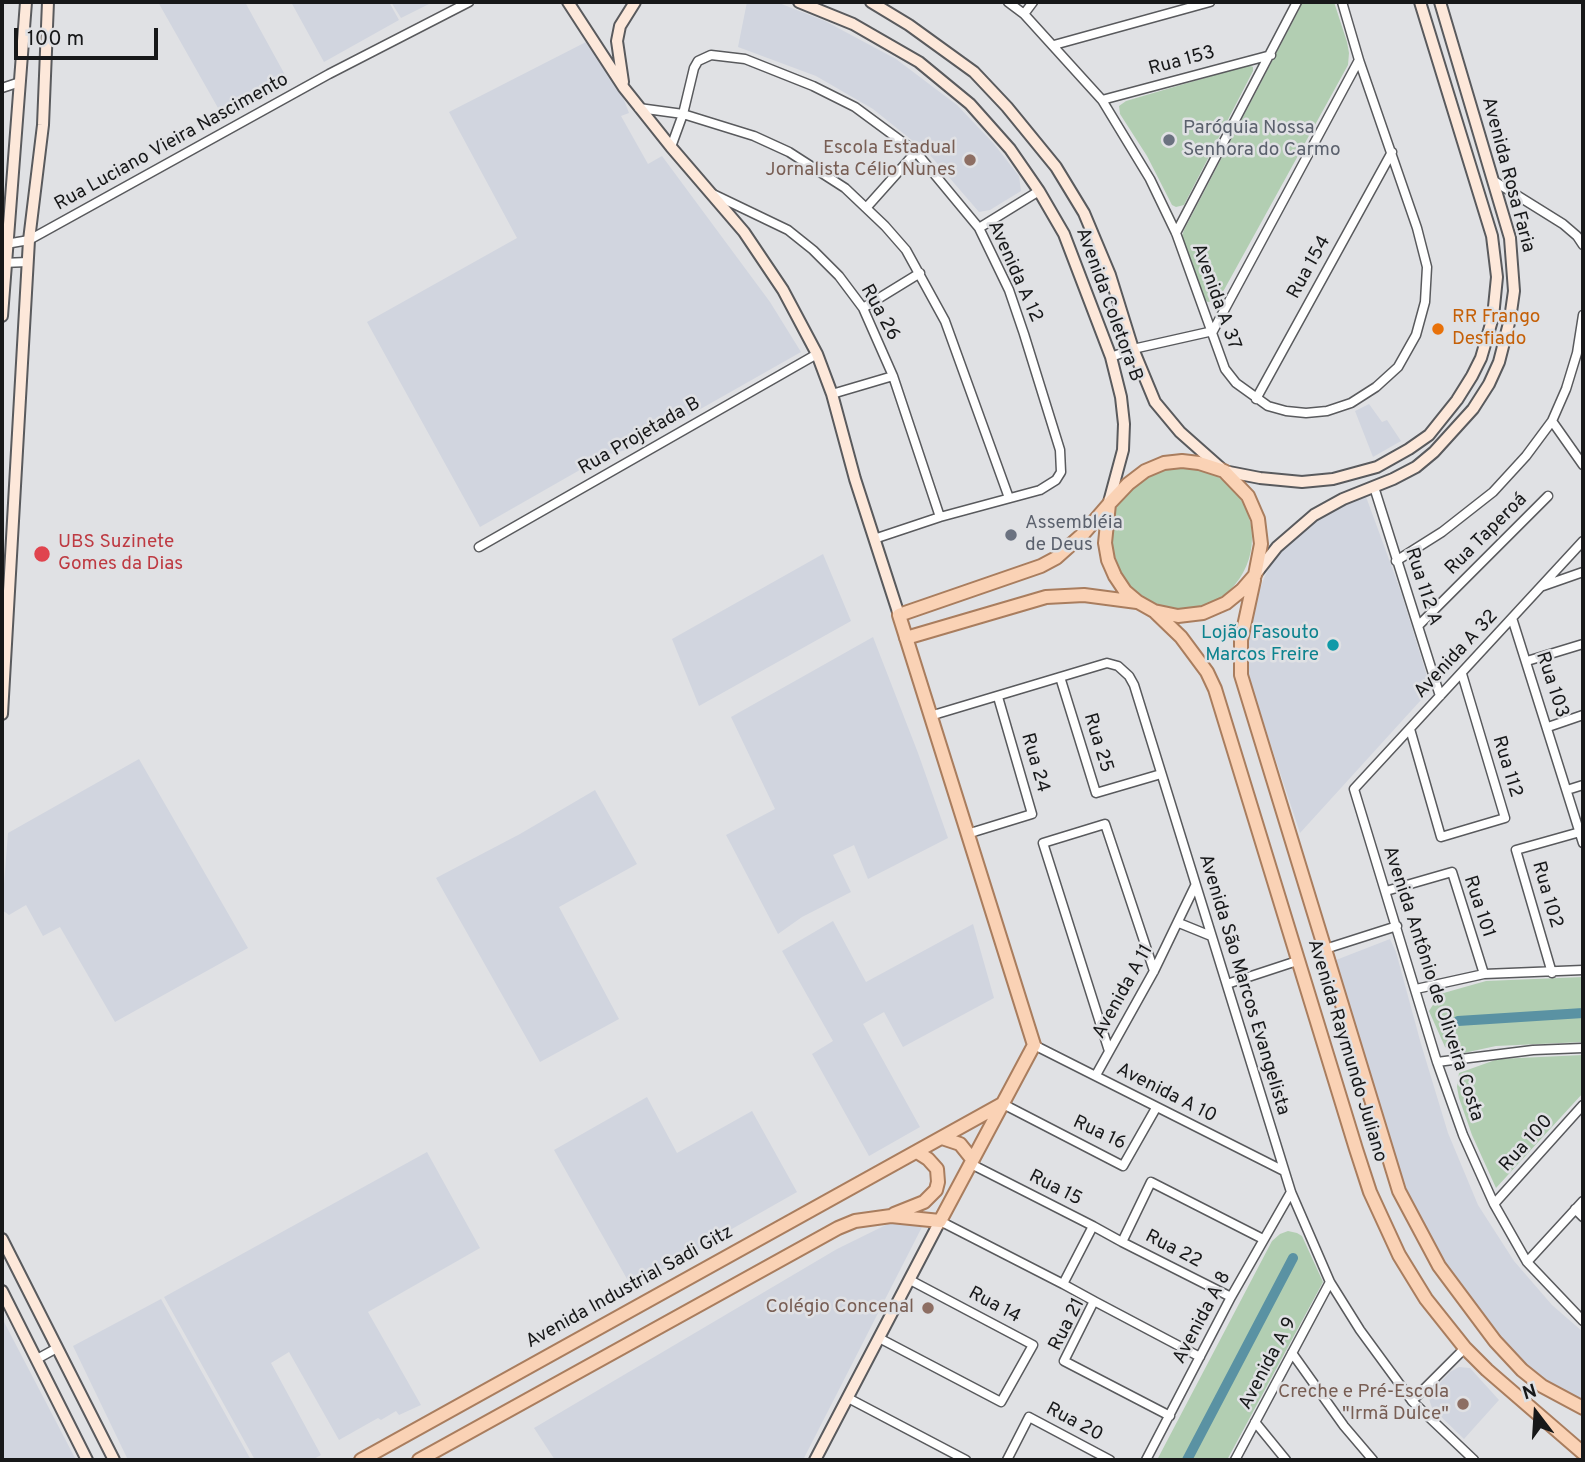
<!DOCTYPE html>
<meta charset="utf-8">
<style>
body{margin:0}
#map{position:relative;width:1585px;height:1462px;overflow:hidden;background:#e0e1e4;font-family:Overpass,sans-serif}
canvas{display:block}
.frame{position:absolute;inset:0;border:4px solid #171819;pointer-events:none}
.north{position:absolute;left:1501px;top:1378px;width:70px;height:70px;-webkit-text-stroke:5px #e0e1e4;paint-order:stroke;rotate:343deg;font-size:19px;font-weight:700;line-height:28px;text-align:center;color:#171819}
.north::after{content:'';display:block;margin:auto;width:24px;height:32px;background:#171819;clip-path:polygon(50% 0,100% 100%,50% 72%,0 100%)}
.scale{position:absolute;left:14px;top:28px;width:144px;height:32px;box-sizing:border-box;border:4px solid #171819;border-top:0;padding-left:9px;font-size:21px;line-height:24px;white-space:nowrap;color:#171819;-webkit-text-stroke:5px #e0e1e4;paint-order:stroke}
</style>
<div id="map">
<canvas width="1585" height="1462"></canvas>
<div class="frame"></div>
<div class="north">N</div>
<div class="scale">100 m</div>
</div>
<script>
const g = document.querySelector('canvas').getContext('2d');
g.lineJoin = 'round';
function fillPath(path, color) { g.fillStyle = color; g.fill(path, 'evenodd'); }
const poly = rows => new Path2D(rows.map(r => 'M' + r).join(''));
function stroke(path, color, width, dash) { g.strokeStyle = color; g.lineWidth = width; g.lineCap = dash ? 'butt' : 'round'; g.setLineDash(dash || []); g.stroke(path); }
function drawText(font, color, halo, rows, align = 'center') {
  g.font = font + ' Overpass,sans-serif'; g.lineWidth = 5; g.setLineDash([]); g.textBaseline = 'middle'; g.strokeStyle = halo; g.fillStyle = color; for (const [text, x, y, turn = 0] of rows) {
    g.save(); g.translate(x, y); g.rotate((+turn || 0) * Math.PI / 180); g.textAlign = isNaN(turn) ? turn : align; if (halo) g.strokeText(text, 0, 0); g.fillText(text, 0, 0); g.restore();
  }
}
const built = poly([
 [158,2,245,2,290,84,261,100,258,96,222,115],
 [291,2,389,2,399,20,324,62],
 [391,2,433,2,401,18],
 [747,2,779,3,825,21,896,59,957,105,994,144,1019,176,1021,191,990,210,979,212,929,154,873,109,816,76,738,47],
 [586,42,621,92,629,113,621,116,648,164,662,156,770,302,801,352,630,449,606,455,480,527,367,322,517,238,449,112],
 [1369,404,1382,422,1387,420,1401,441,1373,457,1355,411],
 [1365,494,1401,592,1431,689,1300,833,1251,685,1247,661,1246,637,1252,609,1265,576,1278,552,1315,517],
 [823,554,851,621,699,706,672,639],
 [873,637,918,753,948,838,868,879,854,845,833,855,851,892,802,917,778,934,726,835,775,809,731,717],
 [139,759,248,948,115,1022,60,927,43,936,26,905,9,915,2,910,8,833],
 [595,790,637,864,559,907,619,1019,540,1062,436,878,520,834],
 [833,921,866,982,973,924,994,998,903,1047,884,1012,863,1024,920,1127,869,1156,812,1054,833,1041,782,951],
 [1390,939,1396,952,1421,1044,1448,1133,1478,1205,1514,1261,1552,1305,1583,1332,1583,1404,1542,1381,1518,1358,1436,1252,1404,1189,1344,1004,1336,960],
 [647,1097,677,1153,752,1111,797,1192,723,1234,724,1237,631,1286,554,1150],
 [427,1152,480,1248,368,1312,421,1405,399,1415,396,1411,381,1420,378,1418,339,1440,289,1352,271,1363,321,1455,312,1460,255,1460,164,1297],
 [896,1220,923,1225,803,1460,555,1460,534,1428,837,1249],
 [161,1299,251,1460,128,1460,73,1346],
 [2,1318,76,1460,2,1460],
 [1459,1367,1470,1368,1499,1400,1464,1439,1432,1408,1428,1396,1450,1372]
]);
const green = poly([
 [1303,2,1334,2,1347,42,1349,53,1348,65,1219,299,1208,302,1203,299,1200,292,1182,236,1184,230],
 [1249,65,1253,67,1253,71,1184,205,1176,207,1172,205,1147,156,1120,114,1119,106,1126,101],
 '1108 538a72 72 0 1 1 144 0a72 72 0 1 1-144 0Z',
 [1583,977,1583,1042,1496,1046,1459,1054,1445,1047,1429,1011,1440,994,1486,981],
 [1583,1055,1583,1093,1496,1188,1472,1135,1459,1098,1457,1087,1459,1073,1498,1059],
 [1288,1231,1297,1233,1302,1236,1323,1282,1227,1460,1157,1460,1272,1241,1280,1234]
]);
const canal = poly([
 [1458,1021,1583,1013],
 [1187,1460,1293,1258]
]);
const street = poly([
 [1008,2,1024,14,1102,100,1150,179,1176,233,1225,369,1236,383,1268,406,1286,411,1306,413,1327,411,1351,403,1376,387,1398,367,1416,335,1425,302,1427,267,1417,228,1359,60,1342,2],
 [1024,14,1033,2],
 [1054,45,1210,2],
 [2,88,20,82],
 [1102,100,1271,55],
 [639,108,683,114,754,136,789,152,845,188,885,226,906,250,945,321,1009,498],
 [671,147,683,114,694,68,698,61,711,55,745,59,813,86,855,107,916,152,979,228,1009,290,1024,334,1060,450,1061,472,1056,480,1040,490,940,517,874,539],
 [1494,181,1563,224,1577,236,1583,245],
 [713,194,788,230,813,250,839,276,863,308,893,376,940,517],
 [866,208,916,152],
 [979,228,1039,191],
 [1176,233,1297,2],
 [6,244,29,240,329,74,469,2],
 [2,263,28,262],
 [863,308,920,273],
 [1111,357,1133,349,1213,331,1359,60],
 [832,394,893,376],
 [1256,399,1392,152],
 [1552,421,1583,465],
 [1374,487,1440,696],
 [1583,541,1354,789,1437,1062,1463,1135,1494,1204,1527,1262,1583,1321],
 [479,547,817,354],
 [1396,561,1442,532,1493,492,1526,456,1552,421,1566,389,1577,353,1583,315],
 [1543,586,1583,572],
 [1512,618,1583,843],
 [1418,626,1548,496],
 [1527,661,1583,644],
 [1060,677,1096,793,1161,774],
 [930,716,1107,663,1118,666,1129,676,1134,685,1291,1192,1330,1282,1360,1330,1412,1401,1474,1460],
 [1548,727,1583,715],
 [1410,729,1441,837,1505,818,1462,674],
 [1567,790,1583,785],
 [967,834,1032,814,998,697],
 [1386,891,1452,872,1484,974],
 [1179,923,1211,936],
 [1325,949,1397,926],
 [1552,973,1516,850,1580,832],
 [1227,984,1297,961],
 [1416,989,1484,974,1583,970],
 [1034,1045,1284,1171],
 [1109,1051,1043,843,1105,824,1154,971],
 [1437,1062,1533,1050,1583,1048],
 [1096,1075,1154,971,1195,886],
 [1003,1104,1123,1166,1156,1108],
 [1494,1204,1583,1105],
 [1575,1209,1583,1217],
 [940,1221,1063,1284,1093,1226,971,1164],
 [1093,1226,1122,1242],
 [1527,1262,1583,1201],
 [1063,1284,1094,1301],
 [1231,1297,1122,1242,1151,1182,1263,1239],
 [879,1338,1001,1402,1033,1345,910,1280],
 [1292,1353,1344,1426,1373,1460],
 [37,1359,57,1348],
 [848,1398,966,1460],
 [1412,1401,1465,1348],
 [1170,1416,1064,1361,1094,1301,1200,1357],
 [1255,1422,1286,1460],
 [1007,1460,1029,1417,1110,1460],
 [1146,1460,1231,1297,1291,1192],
 [1235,1460,1330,1282]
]);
const secondary = poly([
 [568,2,624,88,671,147,744,232,783,290,817,354,832,394,855,479,899,615],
 [799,2,853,24,919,62,970,104,1010,149,1039,191,1064,234,1111,357,1121,397,1124,424,1123,450,1109,502],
 [871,2,909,25,974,72,1007,107,1056,167,1084,213,1110,275,1133,349,1155,402,1180,432,1224,471,1260,478,1302,482,1333,479,1377,467,1409,449,1429,435,1457,400,1472,376,1481,358,1493,317,1497,277,1492,236,1420,2],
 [623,82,617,41,620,26,635,2],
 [2,316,26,2],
 [1255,575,1277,547,1314,515,1343,499,1393,479,1416,467,1434,452,1473,409,1489,384,1499,362,1510,319,1514,291,1510,238,1440,2],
 [2,714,29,240,43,125,48,2],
 [2,1239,114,1460],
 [2,1291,87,1460],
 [815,1460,940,1221]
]);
const primary = poly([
 [1254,580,1241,640,1241,675,1399,1191,1439,1266,1495,1341,1522,1370,1542,1386,1583,1408],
 [1154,611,1178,616,1203,613,1226,603,1242,590,1255,575,1261,544,1258,519,1248,496,1224,471,1199,463,1182,461,1164,463,1145,471,1128,484,1109,504,1105,543,1108,560,1115,576,1125,591,1138,602,1154,611,1181,637,1207,672,1215,689,1356,1149,1370,1192,1399,1255,1426,1299,1465,1348,1487,1370,1583,1453],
 [906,638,1046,597,1084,595,1137,602],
 [942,1138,960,1144,972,1159],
 [894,1214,924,1202,936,1190,938,1182,937,1169,928,1159,917,1152],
 [361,1460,1002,1104],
 [419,1460,838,1228,855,1221,891,1216,940,1221,1034,1045,899,615,1041,566,1056,558,1084,533,1109,504]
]);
const markers = [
 [1169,140,7,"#6b7280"],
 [970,160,7,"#8d6e63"],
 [1438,329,7,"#e8710a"],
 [1011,535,7,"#6b7280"],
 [42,554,9,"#e0444e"],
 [1333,645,7,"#0f9aa8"],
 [928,1308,7,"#8d6e63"],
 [1463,1404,7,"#8d6e63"]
];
const streetNames = [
 ["Rua 153",1182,62,-15],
 ["Rua Luciano Vieira Nascimento",172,143,-29],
 ["Avenida Rosa Faria",1507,175,75],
 ["Rua 154",1310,268,-61],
 ["Avenida A 12",1014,272,66],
 ["Avenida A 37",1215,297,70],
 ["Avenida Coletora B",1108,305,70],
 ["Rua 26",879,313,61],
 ["Rua Projetada B",640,437,-30],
 ["Rua Taperoá",1487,535,-45],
 ["Rua 112 A",1422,587,72],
 ["Avenida A 32",1457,655,-47],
 ["Rua 103",1551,685,72],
 ["Rua 25",1097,743,73],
 ["Rua 24",1034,763,74],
 ["Rua 112",1506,767,73],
 ["Rua 102",1546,895,74],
 ["Rua 101",1478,907,72],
 ["Avenida Antônio de Oliveira Costa",1432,984,72],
 ["Avenida São Marcos Evangelista",1243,985,73],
 ["Avenida A 11",1124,992,-61],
 ["Avenida Raymundo Juliano",1346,1051,73],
 ["Avenida A 10",1166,1094,27],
 ["Rua 16",1099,1134,25],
 ["Rua 100",1527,1144,-48],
 ["Rua 15",1055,1189,27],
 ["Rua 22",1173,1250,27],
 ["Avenida Industrial Sadi Gitz",630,1288,-29],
 ["Rua 14",994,1306,28],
 ["Avenida A 8",1203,1318,-62],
 ["Rua 21",1068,1325,-63],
 ["Avenida A 9",1269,1364,-62],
 ["Rua 20",1074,1423,28]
];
const worshipNames = [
 ["Paróquia Nossa",1183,129],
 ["Senhora do Carmo",1183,151],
 ["Assembléia",1025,524],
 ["de Deus",1025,546]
];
const educationNames = [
 ["Escola Estadual",956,149],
 ["Jornalista Célio Nunes",956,171],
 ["Colégio Concenal",914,1308],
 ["Creche e Pré-Escola",1449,1393],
 ["\"Irmã Dulce\"",1449,1415]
];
const foodNames = [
 ["RR Frango",1452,318],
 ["Desfiado",1452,340]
];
const healthNames = [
 ["UBS Suzinete",58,543],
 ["Gomes da Dias",58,565]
];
const cultureNames = [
 ["Lojão Fasouto",1319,634],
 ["Marcos Freire",1319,656]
];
fillPath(built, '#d1d5df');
fillPath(green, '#b2ceb2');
stroke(canal, '#5a92a3', 10);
stroke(street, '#595a5d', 11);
stroke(secondary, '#595a5d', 14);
stroke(primary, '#a97d5e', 16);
stroke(street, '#fff', 8);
stroke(secondary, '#fde8da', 10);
stroke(primary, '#fad2b5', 12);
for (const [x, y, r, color] of markers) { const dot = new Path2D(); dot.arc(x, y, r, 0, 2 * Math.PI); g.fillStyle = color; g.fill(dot); stroke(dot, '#e0e1e4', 2.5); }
drawText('19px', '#171819', '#e0e1e4', streetNames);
drawText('19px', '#5b616d', '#e0e1e4', worshipNames, 'left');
drawText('19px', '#785e54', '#e0e1e4', educationNames, 'right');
drawText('19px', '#c56008', '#e0e1e4', foodNames, 'left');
drawText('19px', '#be3a42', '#e0e1e4', healthNames, 'left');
drawText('19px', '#0d838f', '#e0e1e4', cultureNames, 'right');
</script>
